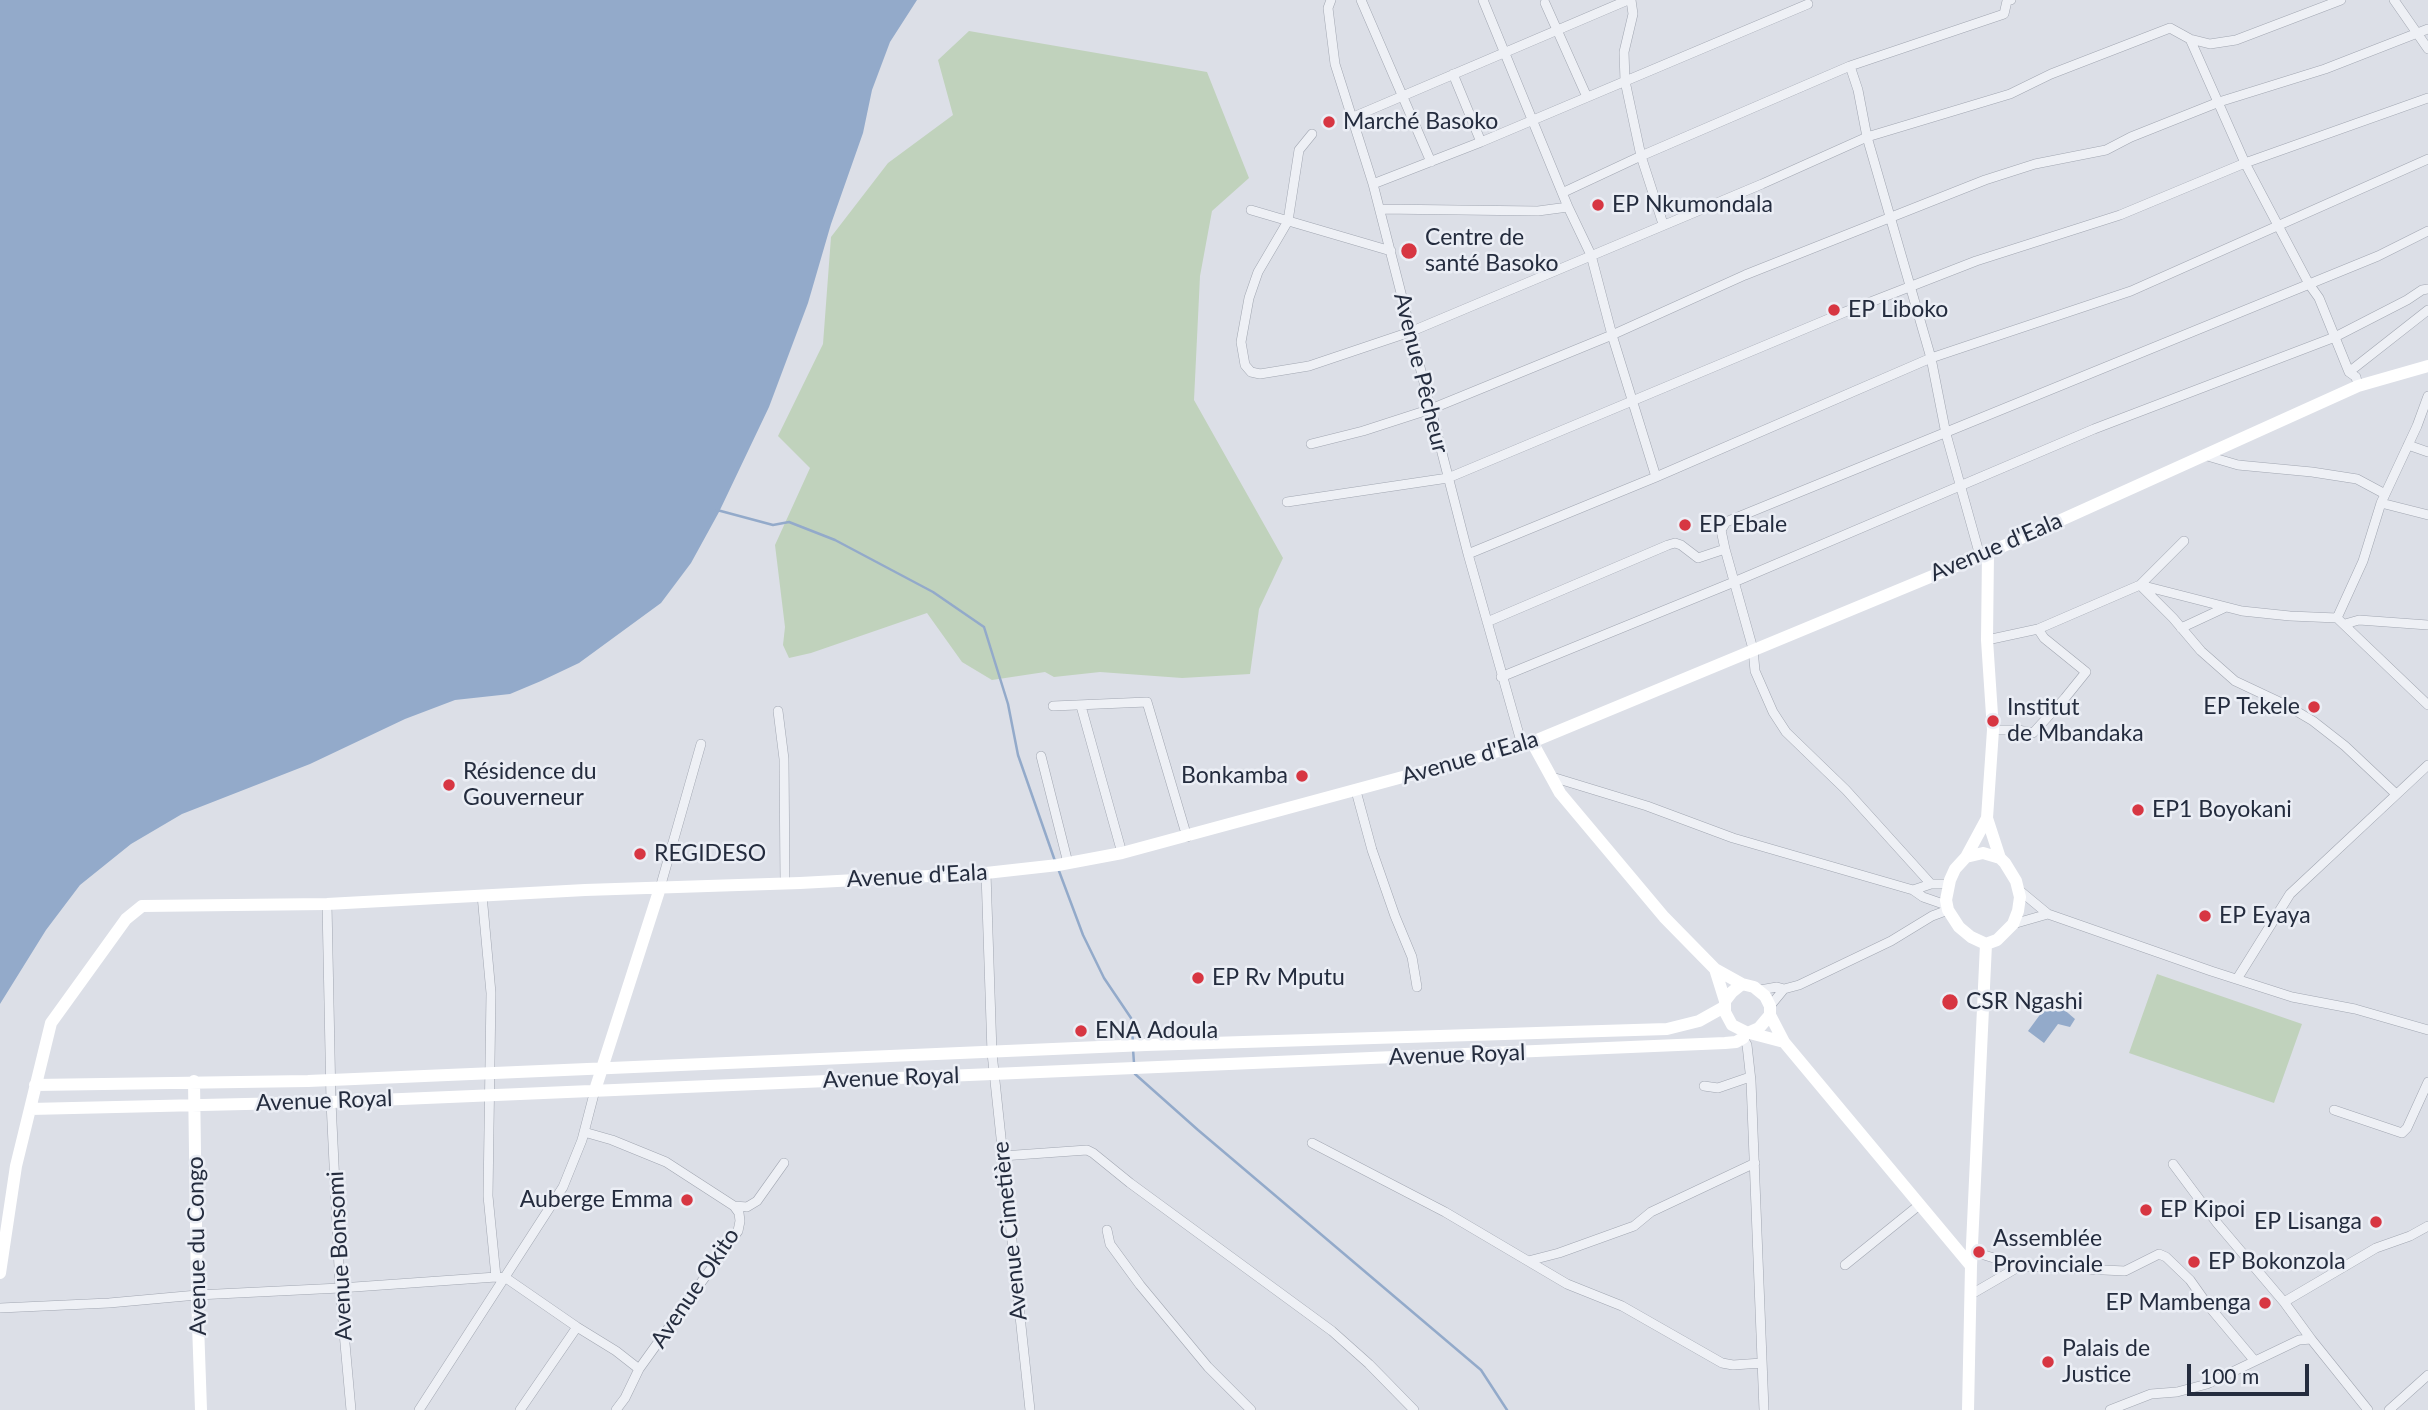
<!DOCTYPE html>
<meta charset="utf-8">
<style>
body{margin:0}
#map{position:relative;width:2428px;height:1410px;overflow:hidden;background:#dcdfe7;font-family:Lato,sans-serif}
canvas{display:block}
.scale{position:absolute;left:2187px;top:1364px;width:122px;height:32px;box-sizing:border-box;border:4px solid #242c3e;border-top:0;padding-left:9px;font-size:21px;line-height:24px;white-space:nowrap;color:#242c3e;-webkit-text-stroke:5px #ebeef5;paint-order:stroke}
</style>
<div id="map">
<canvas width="2428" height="1410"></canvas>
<div class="scale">100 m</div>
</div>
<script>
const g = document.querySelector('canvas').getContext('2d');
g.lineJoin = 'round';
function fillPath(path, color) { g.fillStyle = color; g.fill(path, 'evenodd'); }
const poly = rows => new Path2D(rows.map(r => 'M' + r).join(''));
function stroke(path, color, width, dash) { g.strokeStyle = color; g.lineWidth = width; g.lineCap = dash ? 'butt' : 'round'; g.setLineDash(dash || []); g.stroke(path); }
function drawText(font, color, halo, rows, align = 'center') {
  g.font = font + ' Lato,sans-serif'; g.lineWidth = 5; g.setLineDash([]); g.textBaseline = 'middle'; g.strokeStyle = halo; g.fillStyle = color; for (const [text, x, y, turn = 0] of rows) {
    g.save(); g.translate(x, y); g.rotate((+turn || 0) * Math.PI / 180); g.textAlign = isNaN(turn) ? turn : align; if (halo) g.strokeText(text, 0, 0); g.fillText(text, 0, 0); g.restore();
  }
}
const green = poly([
 [969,31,1207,72,1249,178,1212,211,1200,276,1194,400,1283,558,1259,609,1250,674,1182,678,1100,672,1054,677,1045,672,992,680,962,662,927,613,811,653,789,658,783,645,785,627,775,545,810,468,778,436,823,344,831,237,888,163,953,115,938,60],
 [2157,974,2302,1024,2274,1103,2129,1053]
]);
const water = poly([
 [0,0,917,0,890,42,872,90,863,133,831,224,808,303,769,407,719,512,691,563,661,603,579,663,541,681,510,694,455,700,405,719,310,764,182,814,131,844,80,885,46,930,0,1004],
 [2050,1001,2054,1001,2075,1019,2070,1027,2058,1024,2044,1043,2028,1031]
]);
const stream = poly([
 [717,510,773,525,789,522,835,540,933,592,984,627,1008,704,1018,755,1055,861],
 [1059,871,1083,935,1104,978,1131,1018,1133,1042],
 [1133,1049,1134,1063],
 [1135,1074,1198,1130,1481,1370,1507,1410]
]);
const street = poly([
 [1331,0,1328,8,1335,64,1373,184,1468,554,1522,745],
 [1361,0,1431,162],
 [1483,0,1568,207,1591,255,1612,335,1656,477],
 [1631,0,1633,14,1624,52,1625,81,1641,156,1663,224],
 [2394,0,2428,49],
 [1545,3,1587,97],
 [2190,39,2245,163,2309,284,2319,298,2349,372],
 [1850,66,1858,90,1867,137,1931,358,1946,434,1980,556],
 [1453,74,1481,142],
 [1351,118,1628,0],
 [1312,134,1299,150,1288,221,1258,272,1249,298,1241,342,1245,365,1251,372,1260,374,1309,366,1410,332,1762,184,1867,137,2010,94,2051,74,2170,28,2190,39,2210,44,2236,40,2341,0],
 [1373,184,1481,142,1808,4],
 [1564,192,1641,156,1850,66,2004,14,2007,1,2011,0],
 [1380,209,1538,211,1568,207],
 [1251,210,1391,251],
 [2358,386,2356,377,2349,372,2428,310],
 [1311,444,1363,431,1431,409,1612,335,1745,275,1985,180,2035,164,2106,150,2131,137,2219,102,2325,69,2428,29],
 [2408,445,2428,452],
 [2204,455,2238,465,2312,472,2357,479,2385,494],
 [1287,502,1448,478,1845,312,1976,261,2120,215,2245,163,2428,98],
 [2381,503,2428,515],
 [2184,541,2140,585,2173,618,2201,651,2235,681,2286,705,2313,721,2345,746,2396,794],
 [1725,549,1753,649,1755,671,1773,712,1786,732,1846,790,1931,884],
 [1468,554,1656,477,1931,358,2131,291,2428,159],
 [2337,618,2363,561,2381,503,2417,426,2428,396],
 [1487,622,1668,545,1675,543,1681,545,1698,558,1725,549,1721,530,1726,522,2378,256,2428,231],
 [2345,624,2359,620,2428,625],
 [2181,628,2224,608],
 [1987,640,2038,629,2140,585,2242,611,2290,616,2337,618,2428,705],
 [1501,677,1734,582,2094,429,2335,337,2407,300,2422,290,2428,289],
 [1053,706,1147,702,1187,837],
 [1081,706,1122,853],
 [778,711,784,759,785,883],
 [1993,730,2018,730,2033,733,2065,698,2086,672,2044,638,2038,629],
 [1041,756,1068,863],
 [1552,777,1647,806,1733,838,1913,890,1923,897,1946,905],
 [1356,791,1372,850,1395,916,1412,957,1417,987],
 [986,873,992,1053,1030,1410],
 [660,888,701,744],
 [1913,890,1931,884,1948,884],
 [2019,890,2048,914,2211,971,2292,997,2355,1009,2428,1030],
 [482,895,491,993,488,1196,496,1277],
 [327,904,331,1102,340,1288,351,1410],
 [2013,924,2048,914],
 [2237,979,2290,894,2428,765],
 [1760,990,1777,987,1784,989,1799,985,1891,941,1932,916,1948,910],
 [1770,1006,1784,989],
 [1743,1038,1747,1045,1751,1081,1764,1410],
 [1704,1086,1718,1088,1750,1077],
 [2334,1110,2402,1133,2407,1128,2428,1082],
 [584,1132,612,1140,666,1162,734,1206,739,1213,740,1221,738,1231,639,1369,625,1398,616,1410],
 [1312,1143,1445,1212,1567,1284,1622,1306,1722,1363,1733,1365,1762,1363],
 [1002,1156,1087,1150,1093,1153,1130,1183,1332,1331,1369,1364,1414,1410],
 [2173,1164,2217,1223,2284,1302],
 [734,1206,747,1207,757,1201,784,1163],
 [1107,1230,1110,1244,1140,1285,1208,1367,1251,1410],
 [1971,1251,2020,1266,2125,1271,2159,1254,2166,1257,2190,1280,2207,1304,2254,1360],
 [1528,1261,1559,1253,1634,1226,1651,1212,1755,1163],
 [1845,1265,1918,1206],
 [1970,1295,2020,1266],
 [0,1308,109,1303,197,1295,340,1288,496,1277,506,1278,577,1327,616,1351,639,1369],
 [2311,1339,2284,1302,2376,1248,2410,1236,2428,1226],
 [419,1410,563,1187,582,1140,595,1090],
 [520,1410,577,1327],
 [2110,1410,2151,1394,2177,1392,2207,1384,2299,1340,2311,1339,2368,1410],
 [2389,1410,2428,1375]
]);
const secondary = poly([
 [1988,553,1987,640,1993,730,1987,818,2000,858],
 [1532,742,1560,793,1664,917,1715,969,1742,984],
 [1983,853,2000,858,2005,863,2016,881,2020,897,2018,911,2013,924,1997,940,1986,944,1971,937,1959,927,1948,910,1946,900,1950,880,1955,869,1966,857,1983,853],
 [1966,857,1987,818],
 [1715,969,1725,1001,1725,1012,1732,1025,1746,1032,1784,1042],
 [1725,1001,1732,992,1742,984,1754,987,1765,996,1770,1006,1770,1015,1759,1028,1750,1032],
 [1770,1015,1784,1042,1971,1266],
 [194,1081,197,1295,201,1410],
 [35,1085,308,1081,1146,1045,1667,1029,1699,1021,1724,1007],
 [595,1090,660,888],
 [30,1109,331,1102,1725,1043,1736,1042,1743,1038,1746,1032],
 [0,1273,16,1166,51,1023,126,919,142,906,327,904,585,890,800,883,986,873,1058,865,1122,853,1532,742,1988,553,2358,386,2428,366],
 [1968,1410,1971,1266,1986,944]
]);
const markers = [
 [1329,122,7,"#d73642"],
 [1598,205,7,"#d73642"],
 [1409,251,9,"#d73642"],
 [1834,310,7,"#d73642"],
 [1685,525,7,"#d73642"],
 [2314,707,7,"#d73642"],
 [1993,721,7,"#d73642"],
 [1302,776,7,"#d73642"],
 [449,785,7,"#d73642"],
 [2138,810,7,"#d73642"],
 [640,854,7,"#d73642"],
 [2205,916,7,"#d73642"],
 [1198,978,7,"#d73642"],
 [1950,1002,9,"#d73642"],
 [1081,1031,7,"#d73642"],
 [687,1200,7,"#d73642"],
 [2146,1210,7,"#d73642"],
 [2376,1222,7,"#d73642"],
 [1979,1252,7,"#d73642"],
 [2194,1262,7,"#d73642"],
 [2265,1303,7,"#d73642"],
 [2048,1362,7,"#d73642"]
];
const poiNames = [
 ["Marché Basoko",1343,122],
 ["EP Nkumondala",1612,205],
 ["Centre de",1425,238],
 ["santé Basoko",1425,264],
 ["EP Liboko",1848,310],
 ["EP Ebale",1699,525],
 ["EP Tekele",2300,707,"right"],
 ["Institut",2007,708],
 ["de Mbandaka",2007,734],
 ["Résidence du",463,772],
 ["Gouverneur",463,798],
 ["Bonkamba",1288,776,"right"],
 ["EP1 Boyokani",2152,810],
 ["REGIDESO",654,854],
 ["EP Eyaya",2219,916],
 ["EP Rv Mputu",1212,978],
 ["CSR Ngashi",1966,1002],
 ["ENA Adoula",1095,1031],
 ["Auberge Emma",673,1200,"right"],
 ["EP Kipoi",2160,1210],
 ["EP Lisanga",2362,1222,"right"],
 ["Assemblée",1993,1239],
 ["Provinciale",1993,1265],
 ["EP Bokonzola",2208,1262],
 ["EP Mambenga",2251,1303,"right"],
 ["Palais de",2062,1349],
 ["Justice",2062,1375]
];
const streetNames = [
 ["Avenue Pêcheur",1421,373,76],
 ["Avenue d'Eala",1996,547,-23],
 ["Avenue d'Eala",1470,758,-16],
 ["Avenue d'Eala",917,876,-3],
 ["Avenue Royal",1457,1055,-2],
 ["Avenue Royal",891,1078,-2],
 ["Avenue Royal",324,1101,-2],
 ["Avenue Cimetière",1010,1231,-96],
 ["Avenue du Congo",197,1246,-91],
 ["Avenue Bonsomi",340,1256,-93],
 ["Avenue Okito",695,1288,-56]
];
fillPath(green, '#c0d2bc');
fillPath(water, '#93aaca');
stroke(stream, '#93aaca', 2.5);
stroke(street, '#a1a6b1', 10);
stroke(street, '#eef0f5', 9);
stroke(secondary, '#fff', 12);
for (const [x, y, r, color] of markers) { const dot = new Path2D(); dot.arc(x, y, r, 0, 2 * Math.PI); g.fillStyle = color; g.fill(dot); stroke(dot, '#ebeef5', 2.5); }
drawText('23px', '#242c3e', '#ebeef5', poiNames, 'left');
drawText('23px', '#242c3e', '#ebeef5', streetNames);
</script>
